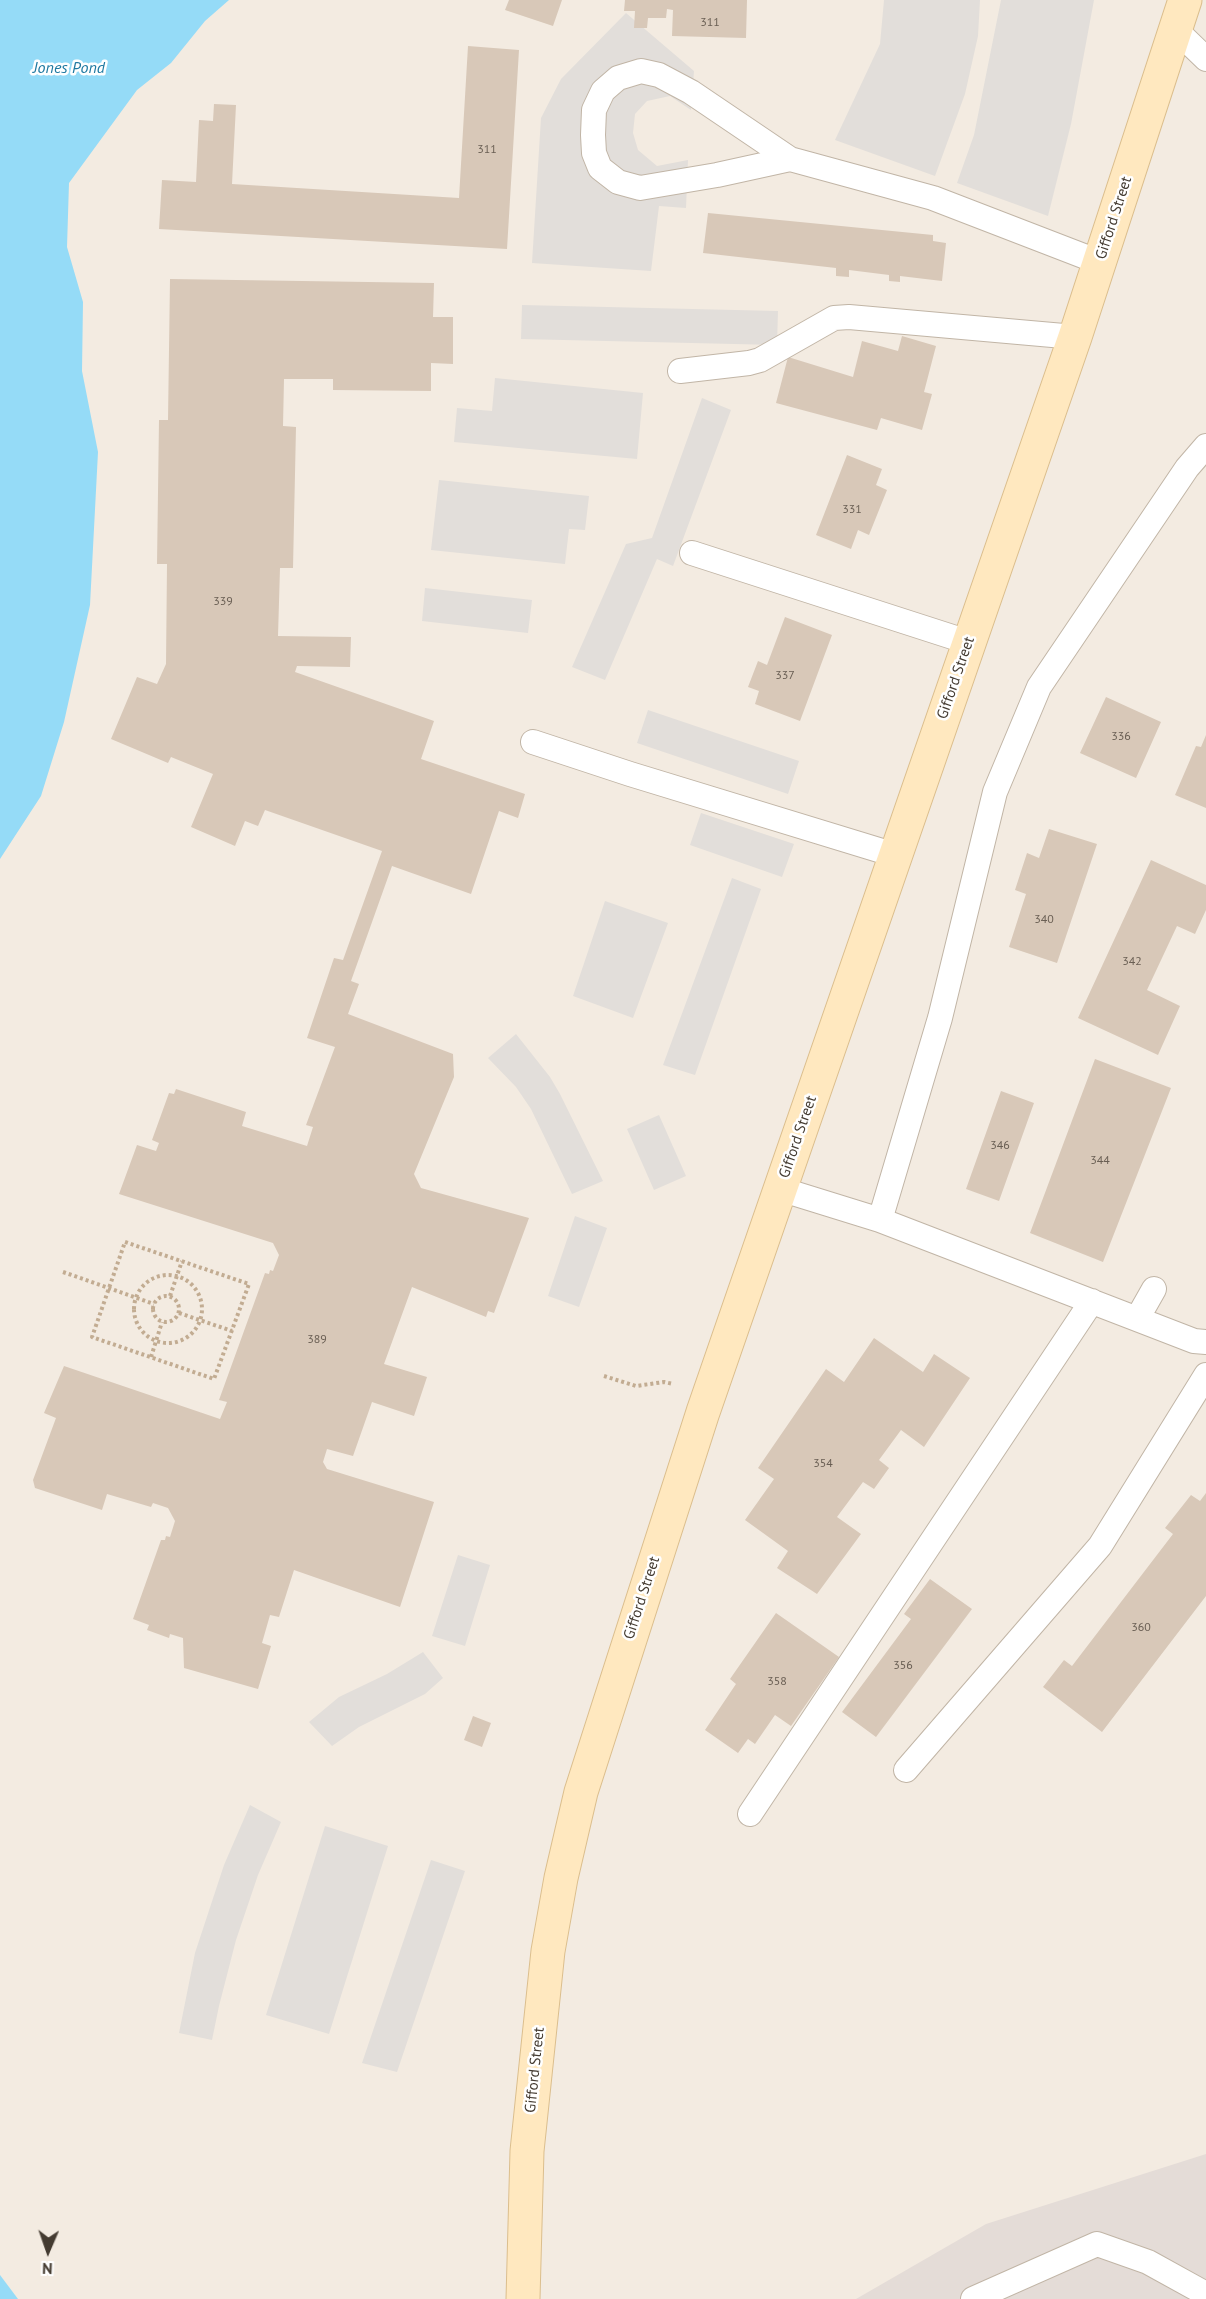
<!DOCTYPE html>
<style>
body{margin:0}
#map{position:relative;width:1206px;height:2299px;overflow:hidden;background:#f3ebe1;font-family:"PT Sans",sans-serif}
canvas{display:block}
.north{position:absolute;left:18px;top:2221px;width:60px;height:60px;-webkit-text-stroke:4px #fff;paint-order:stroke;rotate:182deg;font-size:16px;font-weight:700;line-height:24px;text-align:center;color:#443b31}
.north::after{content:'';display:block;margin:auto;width:21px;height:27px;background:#443b31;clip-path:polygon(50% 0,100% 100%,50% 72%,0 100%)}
</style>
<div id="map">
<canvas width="1206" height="2299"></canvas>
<div class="north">N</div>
</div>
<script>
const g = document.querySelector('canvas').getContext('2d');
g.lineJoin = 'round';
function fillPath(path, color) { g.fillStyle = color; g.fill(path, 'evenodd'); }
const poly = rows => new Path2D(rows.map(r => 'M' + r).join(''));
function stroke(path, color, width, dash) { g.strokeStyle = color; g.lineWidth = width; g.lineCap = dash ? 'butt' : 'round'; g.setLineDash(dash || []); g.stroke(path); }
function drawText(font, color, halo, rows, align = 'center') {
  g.font = font + ' "PT Sans",sans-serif'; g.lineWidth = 5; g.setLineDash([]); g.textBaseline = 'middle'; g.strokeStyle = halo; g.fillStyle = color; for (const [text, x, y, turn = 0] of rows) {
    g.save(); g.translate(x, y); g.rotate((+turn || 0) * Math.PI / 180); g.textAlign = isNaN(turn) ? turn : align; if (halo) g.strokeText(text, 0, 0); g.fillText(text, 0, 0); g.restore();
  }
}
const industrial = poly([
 [1206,2154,1206,2299,856,2299,986,2224]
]);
const parking = poly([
 [884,0,980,0,978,36,965,94,935,176,835,140,880,44],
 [1001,0,1094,0,1071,124,1048,216,957,183,974,135],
 [626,13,694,71,691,110,670,96,647,101,635,114,633,133,638,150,657,166,688,160,686,208,659,206,651,271,532,263,541,118,561,79],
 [522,305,778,311,777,345,521,339],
 [495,378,643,393,637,459,454,442,457,408,492,411],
 [702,398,731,410,673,566,657,559,605,680,572,667,626,544,652,538],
 [439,480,589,496,585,530,569,529,565,564,431,550],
 [425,588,532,600,528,633,422,621],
 [648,710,799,761,788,794,637,743],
 [701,813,794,844,782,877,690,845],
 [732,878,761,889,695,1075,663,1065],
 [605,901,668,923,633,1018,573,996],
 [516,1034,550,1077,560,1094,603,1181,572,1194,531,1109,516,1087,488,1058],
 [659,1115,686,1176,654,1190,627,1129],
 [575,1216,607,1228,579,1307,548,1296],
 [458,1555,490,1565,465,1646,432,1636],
 [423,1652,443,1678,425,1694,359,1727,332,1746,309,1722,339,1697,387,1674],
 [250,1805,281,1822,258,1875,236,1940,219,2006,212,2040,179,2033,195,1953,224,1865],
 [325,1826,388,1846,329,2034,266,2015],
 [431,1860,465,1871,397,2072,362,2063]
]);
const water = poly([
 [0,0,229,0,205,21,171,63,137,90,69,183,67,247,83,302,82,371,98,452,90,605,64,722,41,796,0,859],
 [0,2275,18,2299,0,2299]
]);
const building = poly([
 [509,0,562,0,553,26,505,10],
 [625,0,747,0,746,38,672,36,673,10,667,9,666,18,648,18,647,28,634,28,635,11,624,11],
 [468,46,519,50,507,249,159,229,162,180,196,182,199,120,213,121,214,104,236,105,232,184,459,198],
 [708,213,933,235,933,241,946,243,942,281,900,276,900,282,889,281,889,275,849,270,849,277,836,276,836,268,703,253],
 [170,279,434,283,433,317,453,317,453,364,431,363,431,391,333,390,333,379,284,379,283,426,296,427,293,568,280,568,278,636,351,637,350,667,297,666,295,672,434,721,421,759,525,794,518,818,499,811,471,894,392,866,351,981,359,984,348,1014,453,1054,454,1077,414,1174,421,1188,529,1218,494,1313,488,1311,486,1317,412,1287,384,1364,427,1377,414,1416,372,1402,353,1456,327,1449,323,1462,327,1469,434,1502,400,1607,294,1570,279,1617,270,1615,262,1643,271,1646,258,1689,184,1668,183,1638,170,1634,169,1638,147,1630,149,1625,133,1619,161,1540,165,1540,166,1536,170,1537,175,1521,168,1508,153,1503,151,1507,107,1494,102,1510,35,1488,33,1480,56,1418,44,1413,64,1366,220,1419,227,1402,219,1400,265,1273,269,1274,270,1270,273,1271,279,1255,273,1243,119,1194,137,1145,156,1151,159,1143,152,1140,169,1093,174,1094,176,1089,246,1112,242,1126,307,1146,313,1127,306,1125,335,1047,307,1038,334,958,343,960,382,851,265,810,258,826,245,821,235,846,191,827,213,774,171,757,168,763,111,739,137,677,157,684,166,664,167,564,157,564,159,420,168,420],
 [902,336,936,346,924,392,932,394,922,430,881,418,877,430,776,403,788,357,853,377,862,341,898,351],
 [847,455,882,469,876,485,887,490,869,535,858,530,851,549,816,535],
 [785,617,832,635,800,721,755,704,759,691,748,687,758,661,767,665],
 [1106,697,1161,722,1136,778,1080,753],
 [1206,735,1206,808,1175,795,1196,746,1201,747],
 [1049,829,1097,844,1057,963,1009,947,1026,894,1015,890,1027,853,1039,858],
 [1151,860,1206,885,1206,910,1195,934,1177,926,1147,990,1180,1006,1158,1055,1078,1018],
 [1095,1059,1171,1088,1103,1262,1030,1233],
 [1001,1091,1034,1103,999,1201,966,1189],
 [874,1338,923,1372,934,1354,970,1378,924,1447,901,1430,879,1460,889,1468,874,1489,863,1482,837,1517,861,1534,817,1594,777,1568,788,1551,745,1520,774,1479,758,1468,826,1369,844,1382],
 [1206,1493,1206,1596,1102,1732,1043,1687,1064,1660,1072,1666,1173,1534,1165,1528,1191,1495,1200,1501],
 [930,1579,972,1609,876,1737,842,1712,911,1619,904,1614],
 [776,1613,839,1657,791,1726,775,1715,755,1744,748,1739,738,1753,705,1730,736,1684,730,1679],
 [473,1716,491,1723,482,1747,464,1740]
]);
const path = poly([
 [125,1242,249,1284,214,1379,92,1337,125,1242],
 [63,1272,154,1304],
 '134 1309a34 34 0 1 1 68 0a34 34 0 1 1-68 0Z',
 '153 1309a13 13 0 1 1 26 0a13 13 0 1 1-26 0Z',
 [170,1296,182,1261],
 [179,1313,232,1331],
 [151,1357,162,1322],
 [604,1376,636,1386,664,1382,673,1384]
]);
const service = poly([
 [1175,29,1206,59],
 [790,159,691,92,659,75,641,71,618,78,603,91,594,110,593,135,594,153,600,168,618,182,640,188,717,175,790,159,933,198,1099,262],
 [680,371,749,363,760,360,834,318,849,317,1075,337],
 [692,553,968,642],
 [533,742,630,774,895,855],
 [780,1189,880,1220,1137,1319,1154,1289],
 [880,1220,940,1018,995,792,1039,687,1187,468,1206,446],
 [1137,1319,1194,1341,1206,1342],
 [906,1770,1100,1546,1206,1375],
 [750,1814,1092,1301],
 [973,2299,1097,2244,1148,2262,1206,2294]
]);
const secondary = poly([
 [523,2299,527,2151,548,1951,561,1878,581,1792,703,1412,1075,337,1185,0]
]);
const numberNames = [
 ["311",710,23],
 ["311",487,150],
 ["331",852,510],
 ["339",223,602],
 ["337",785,676],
 ["336",1121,737],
 ["340",1044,920],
 ["342",1132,962],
 ["346",1000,1146],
 ["344",1100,1161],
 ["389",317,1340],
 ["354",823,1464],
 ["360",1141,1628],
 ["356",903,1666],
 ["358",777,1682]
];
const streetNames = [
 ["Gifford Street",1114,218,-72],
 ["Gifford Street",956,678,-71],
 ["Gifford Street",798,1137,-71],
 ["Gifford Street",642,1598,-72],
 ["Gifford Street",535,2070,-84]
];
const waterNames = [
 ["Jones Pond",69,68]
];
fillPath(industrial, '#e4dcd7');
fillPath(parking, '#e2deda');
fillPath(water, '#95dbf7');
fillPath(building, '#d8c8b8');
stroke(service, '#c1b5a6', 26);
stroke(secondary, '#dbbe8d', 35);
stroke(path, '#c2ac92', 4, [3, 3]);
stroke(service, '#fff', 24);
stroke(secondary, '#ffe8bf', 33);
drawText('12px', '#695e53', null, numberNames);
drawText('15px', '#443b31', '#fff', streetNames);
drawText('italic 16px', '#1f79a1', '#fff', waterNames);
</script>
